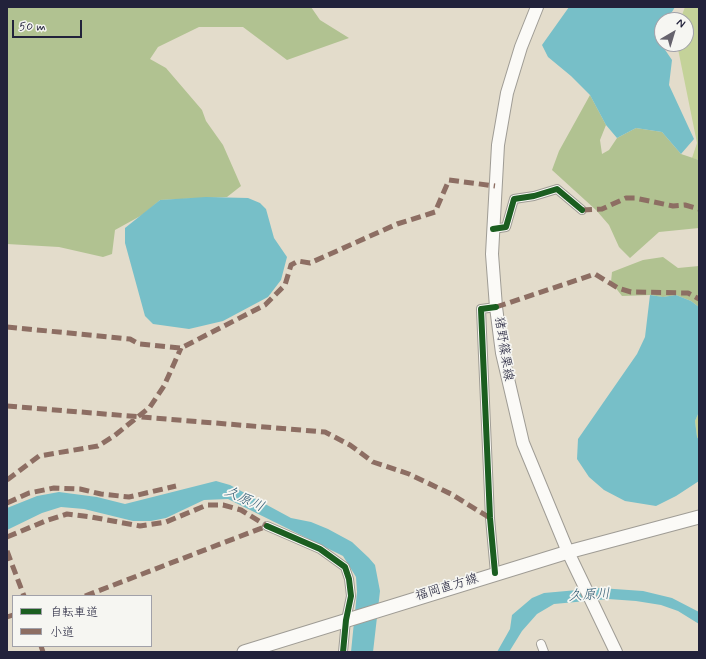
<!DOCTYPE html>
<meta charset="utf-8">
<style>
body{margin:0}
#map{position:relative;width:706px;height:659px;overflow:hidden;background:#e3dccb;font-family:Mynerve,"Klee One",sans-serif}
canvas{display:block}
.frame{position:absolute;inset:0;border:8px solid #22223b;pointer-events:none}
.legend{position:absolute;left:12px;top:595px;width:140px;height:52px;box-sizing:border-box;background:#f6f6f2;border:1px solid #a1a1a9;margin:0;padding:5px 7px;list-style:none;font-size:12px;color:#22223b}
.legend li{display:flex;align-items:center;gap:8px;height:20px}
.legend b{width:20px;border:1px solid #a1a1a9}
.north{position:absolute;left:654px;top:12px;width:40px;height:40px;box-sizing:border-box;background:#f6f6f2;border:1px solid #a1a1a9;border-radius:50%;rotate:38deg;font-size:11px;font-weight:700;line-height:16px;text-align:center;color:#22223b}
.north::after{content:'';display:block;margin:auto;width:14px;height:18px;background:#66636d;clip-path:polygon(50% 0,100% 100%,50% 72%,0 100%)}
.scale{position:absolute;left:12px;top:20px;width:70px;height:18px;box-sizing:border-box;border:2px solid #22223b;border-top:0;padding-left:5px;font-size:12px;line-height:14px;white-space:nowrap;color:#22223b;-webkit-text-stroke:3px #f6f6f2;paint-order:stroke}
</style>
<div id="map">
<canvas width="706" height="659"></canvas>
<div class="frame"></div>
<ul class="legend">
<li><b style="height:5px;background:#1b5e20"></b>自転車道</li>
<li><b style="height:5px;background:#8d6e63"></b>小道</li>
</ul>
<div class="north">N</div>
<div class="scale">50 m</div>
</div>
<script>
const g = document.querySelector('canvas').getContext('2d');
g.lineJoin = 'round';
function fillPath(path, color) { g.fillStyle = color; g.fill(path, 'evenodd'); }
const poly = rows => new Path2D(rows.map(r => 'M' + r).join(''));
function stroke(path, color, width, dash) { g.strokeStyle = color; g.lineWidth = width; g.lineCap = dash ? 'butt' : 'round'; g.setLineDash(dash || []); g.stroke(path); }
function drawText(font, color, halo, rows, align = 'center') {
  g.font = font + ' Mynerve,"Klee One",sans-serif'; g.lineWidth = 3.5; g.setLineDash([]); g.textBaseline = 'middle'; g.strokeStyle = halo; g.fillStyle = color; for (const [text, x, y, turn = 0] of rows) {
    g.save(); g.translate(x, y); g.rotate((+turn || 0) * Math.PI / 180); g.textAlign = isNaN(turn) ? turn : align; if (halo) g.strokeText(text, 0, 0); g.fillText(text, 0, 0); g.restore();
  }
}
const green = poly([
 [685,7,699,7,699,160,692,158,697,143,677,44,686,44,686,20,680,20],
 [699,412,699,440,697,437,695,421]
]);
const forest = poly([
 [7,7,311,7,320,20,349,38,287,60,243,27,199,27,158,47,150,59,166,68,202,110,206,121,223,145,241,186,227,197,160,200,144,214,115,230,112,254,103,257,59,247,7,244],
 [590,95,606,125,600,140,602,154,609,150,617,138,636,128,662,132,681,154,699,160,699,228,659,232,630,258,619,247,609,225,596,210,552,170,559,151],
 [663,257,678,268,699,266,699,307,691,301,676,295,663,297,650,295,622,296,611,282,612,272,643,260]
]);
const water = poly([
 [569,7,675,7,667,20,662,20,662,29,657,38,672,60,669,85,694,139,681,154,662,132,636,128,617,138,606,125,590,95,571,76,548,57,542,45],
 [206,197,248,198,260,203,266,209,274,238,287,257,281,280,268,297,223,321,189,329,153,324,145,316,125,243,125,228,160,200],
 [650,295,663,297,676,295,691,301,699,307,699,412,695,421,697,437,699,440,699,481,676,496,656,506,625,501,604,490,589,477,577,459,578,439,637,354,645,337],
 [216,481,230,485,291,518,311,522,328,529,352,542,369,558,375,565,380,591,373,652,351,652,357,592,356,577,343,556,228,499,204,500,166,518,151,521,133,521,84,509,61,507,42,513,7,530,7,508,37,496,59,492,97,497,125,504],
 [600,588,643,591,672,598,699,612,699,624,678,611,661,605,636,601,608,599,554,604,537,614,522,631,509,652,497,652,510,629,512,615,532,598,544,593]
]);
const minor = poly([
 [493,229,506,227,514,199,534,196,557,189,582,210],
 [267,526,320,549,345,567,349,579,351,596,346,620,343,652],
 [495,573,490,518,481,309,496,307],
 [541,644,544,652]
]);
const secondary = poly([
 [537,7,521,47,507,93,498,145,492,254,496,307,502,353,523,443,568,552,616,652]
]);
const primary = poly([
 [244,652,568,552,699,517]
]);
const quiet = poly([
 [582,210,602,209,626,198,635,198,673,206,685,205,699,209],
 [496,307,595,274,618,288,631,292,688,293,699,299],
 [7,327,130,339,139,344,181,348,265,305,285,285,291,265,298,261,310,263,397,224,435,212,449,180,495,186],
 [7,406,325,432,350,445,373,462,409,474,451,494,490,518],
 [7,480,39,456,98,446,114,436,150,407,164,386,181,348],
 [7,503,29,493,54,488,80,489,101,494,129,497,176,486],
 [7,537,48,520,67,514,91,517,140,526,166,522,207,505,223,505,241,510,267,526],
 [7,551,24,596],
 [85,596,267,526],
 [7,617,13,615],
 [41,646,43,652]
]);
const cycleway = poly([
 [493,229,506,227,514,199,534,196,557,189,582,210],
 [267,526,320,549,345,567,349,579,351,596,346,620,343,652],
 [495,573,490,518,481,309,496,307]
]);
const streetNames = [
 ["猪野篠栗線",503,349,81],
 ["福岡直方線",447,588,-17]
];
const waterNames = [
 ["久原川",244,500,25],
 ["久原川",589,596,-3]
];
fillPath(green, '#c4d299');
fillPath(forest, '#b1c291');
fillPath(water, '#77bfc8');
stroke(minor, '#9f9c95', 10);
stroke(secondary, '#9f9c95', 14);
stroke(primary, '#9f9c95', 15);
stroke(minor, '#fbfaf7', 8);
stroke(secondary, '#fbfaf7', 12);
stroke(primary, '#fbfaf7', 13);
stroke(quiet, '#8d6e63', 5, [10, 5]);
stroke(cycleway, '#1b5e20', 6);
drawText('13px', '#22223b', '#f6f6f2', streetNames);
drawText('italic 14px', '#325c73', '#f6f6f2', waterNames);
</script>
